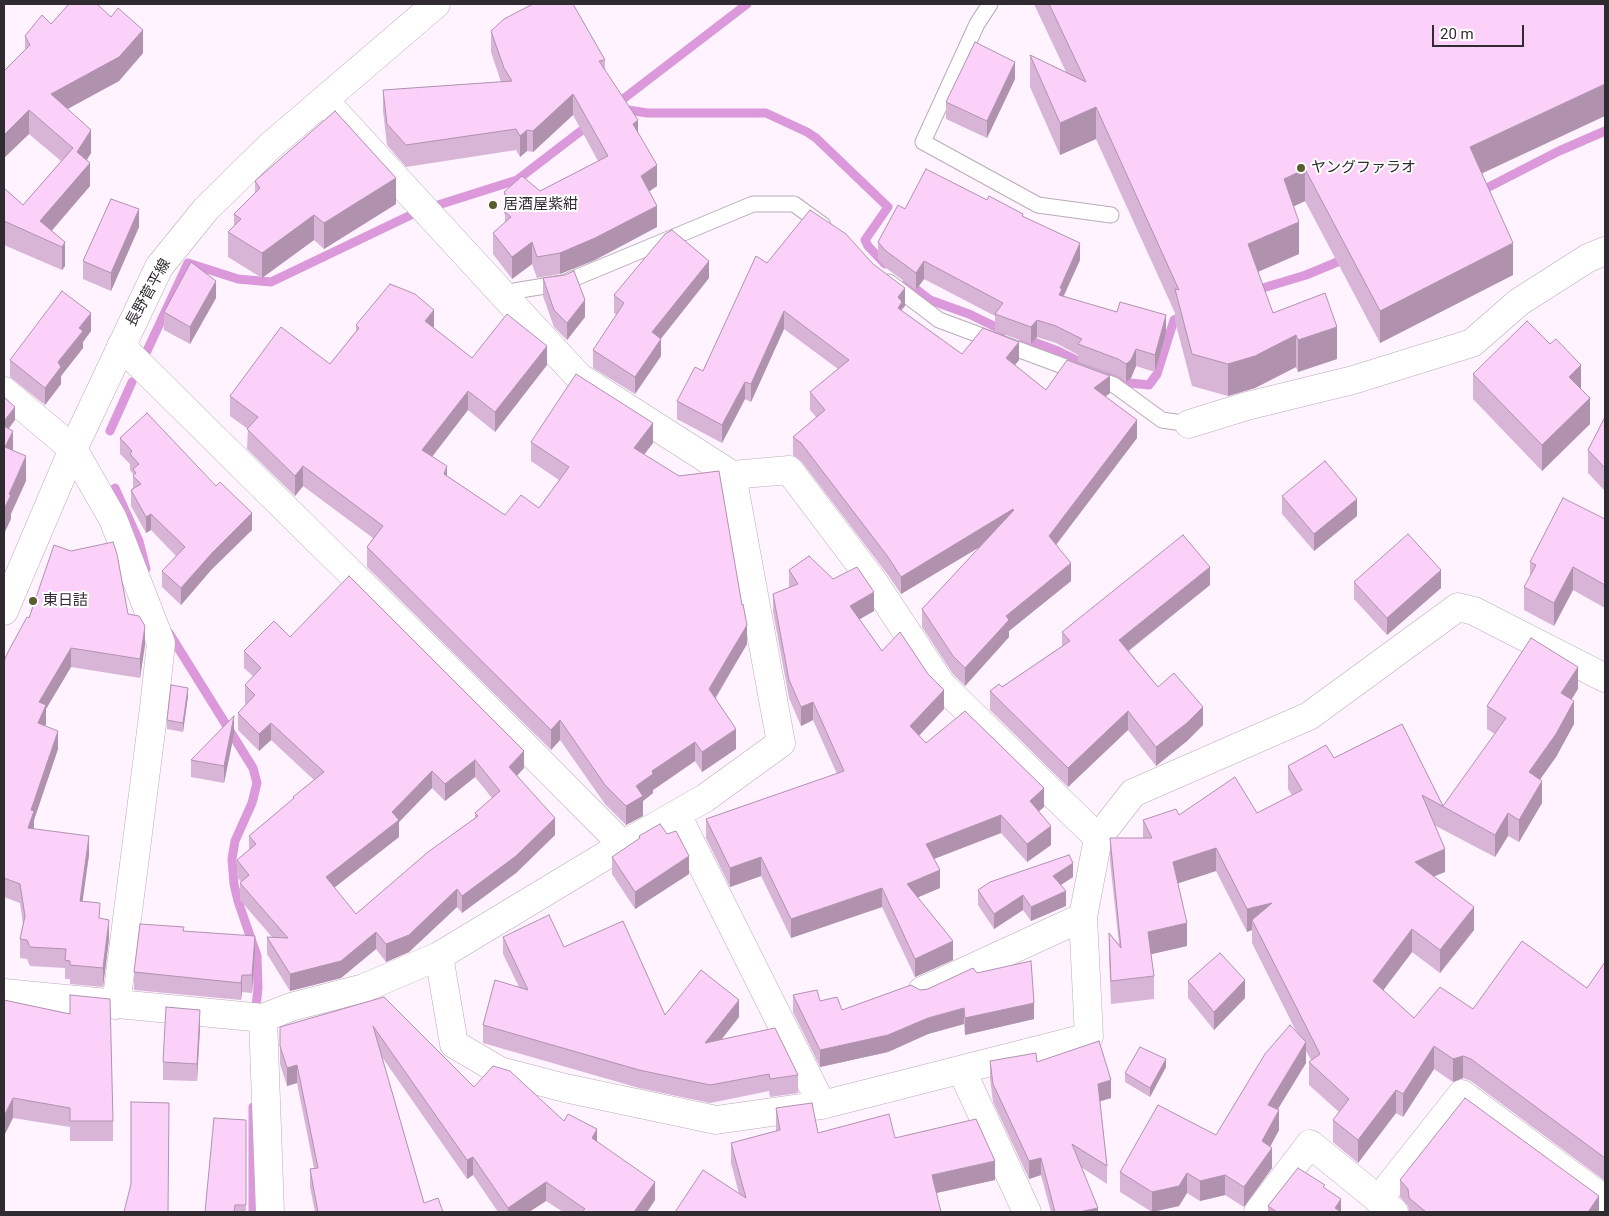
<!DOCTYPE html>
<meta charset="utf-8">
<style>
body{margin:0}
#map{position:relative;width:1609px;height:1216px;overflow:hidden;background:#fef3fe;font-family:Roboto,sans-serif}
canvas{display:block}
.frame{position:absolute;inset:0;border:5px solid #302b30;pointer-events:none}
.scale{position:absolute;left:1432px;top:25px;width:92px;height:22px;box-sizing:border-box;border:2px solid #302b30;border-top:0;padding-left:6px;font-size:15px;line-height:18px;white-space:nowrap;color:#302b30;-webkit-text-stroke:4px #fff;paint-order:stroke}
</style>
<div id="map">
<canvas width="1609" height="1216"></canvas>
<div class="frame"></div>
<div class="scale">20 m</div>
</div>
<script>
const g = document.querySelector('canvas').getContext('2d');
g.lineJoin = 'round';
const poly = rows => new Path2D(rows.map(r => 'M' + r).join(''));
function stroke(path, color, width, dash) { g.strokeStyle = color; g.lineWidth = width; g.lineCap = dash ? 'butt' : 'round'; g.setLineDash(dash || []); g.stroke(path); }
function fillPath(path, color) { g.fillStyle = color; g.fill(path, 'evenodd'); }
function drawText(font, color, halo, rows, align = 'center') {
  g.font = font + ' Roboto,"Noto Sans JP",sans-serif'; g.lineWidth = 4; g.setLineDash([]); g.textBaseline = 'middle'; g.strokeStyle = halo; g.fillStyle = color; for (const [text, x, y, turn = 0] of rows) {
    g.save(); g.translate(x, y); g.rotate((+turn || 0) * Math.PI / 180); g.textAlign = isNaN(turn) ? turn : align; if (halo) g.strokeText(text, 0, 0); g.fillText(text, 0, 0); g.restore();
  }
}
const stream = poly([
 [614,106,747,4],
 [622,109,647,113,766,113,807,132,816,138,888,207,865,240,868,246,885,264],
 [1479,192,1559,151,1605,131],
 [438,205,517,180,590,124],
 [907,282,930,300,969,314,1004,331],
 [1253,291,1306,275,1347,258],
 [1023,338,1058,351,1112,378,1130,383,1149,385,1157,374,1174,320,1184,315],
 [146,353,188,263,238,279,271,282,415,213],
 [110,431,132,382],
 [115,488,139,541,146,569],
 [169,633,253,768,257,783,252,803,235,841,232,859,234,884,238,901,257,956,258,988,256,1007],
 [253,1212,253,1107]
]);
const lane = poly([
 [990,4,977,24,923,142,1038,205,1111,215],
 [889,282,939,320,1114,385,1162,420,1189,424],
 [502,293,563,283,753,204,794,204,823,225]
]);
const street = poly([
 [324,100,579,377,732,475,789,470,875,584,941,684,1098,838],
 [121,346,451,672,623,845],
 [4,391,73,449,113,519,161,643,154,708,116,1005],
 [1189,424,1247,406,1353,380,1472,343,1519,302,1588,258,1605,251],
 [677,815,822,1105],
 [439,956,454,1044,500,1071,565,1088,716,1120,822,1105,1089,1037,1083,917,1098,838,1133,793,1309,716,1458,607,1474,611,1605,678],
 [922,991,1083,917],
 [4,993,263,1018,291,1007,364,988,439,956,623,845,705,798,781,743,732,475],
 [263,1018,270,1212],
 [962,1071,1027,1212],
 [1378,1200,1462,1094,1605,1200],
 [1258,1212,1310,1144,1394,1212]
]);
const primary = poly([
 [4,611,73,449,159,267,206,209,269,147,436,4]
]);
const wall = poly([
 [1034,4,1605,4,1482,173,1513,275,1380,343,1305,201,1294,206,1299,254,1258,272,1273,313,1337,359,1298,372,1296,367,1255,388,1228,396,1192,386,1175,321,1175,313,1096,139,1060,155,1030,87,1030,55,1066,72],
 [51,24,143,53,119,81,67,109,91,153,87,160,90,186,52,231,65,242,65,266,62,270,4,245,4,188,23,205,61,161,29,134,4,158,4,71,25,50,25,36],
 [491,31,605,60,605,70,638,132,657,186,649,191,657,227,595,260,560,274,537,278,532,264,512,279,493,254,493,233,505,222,505,215,504,213,504,192,540,191,598,161,573,115,533,152,527,151,520,157,516,150,406,167,387,145,383,111,383,90,501,82,491,52],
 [1015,79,987,138,946,119,946,102],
 [255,181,396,204,324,249,314,240,262,278,228,257,228,232,234,226,234,214,255,193],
 [987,200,1023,217,1080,260,1064,296,1166,333,1155,372,1136,366,1131,378,1126,382,1118,376,1078,362,1078,355,1056,343,1037,337,1031,344,995,331,995,316,924,279,916,290,886,268,878,259,878,242,905,209],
 [139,227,111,291,83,279,83,261],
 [767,263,905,306,902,309,902,311,962,354,1019,360,1015,365,1046,390,1110,393,1105,396,1137,438,1056,545,1071,581,1009,631,1009,637,965,686,953,674,922,627,922,609,980,547,901,594,888,575,801,461,793,455,793,437,816,417,810,410,810,392,838,369,784,329,751,402,745,399,722,443,677,419,677,401,703,371],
 [543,278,585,317,567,340,554,327,543,296],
 [709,278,661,338,661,356,635,394,593,368,593,350,617,315,614,313,614,295],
 [216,298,190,344,164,330,164,312],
 [356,325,434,328,472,358,547,365,495,432,468,410,432,456,447,476,505,515,539,508,559,480,531,461,531,442,653,443,644,454,747,644,716,698,736,749,702,772,695,761,653,790,653,793,643,801,643,816,626,825,605,804,560,740,551,750,367,567,367,547,373,538,303,486,295,496,247,449,248,429,230,416,230,396,330,364,356,331],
 [91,331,83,342,83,348,61,376,61,384,45,405,10,377,10,360],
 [1473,374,1581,389,1590,424,1542,471,1473,399],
 [1605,417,1605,491,1588,473,1588,450],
 [120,438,252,530,212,569,181,605,162,587,162,571,176,556,151,530,146,533,131,506,131,490,133,488,133,474,130,470,130,464,120,454],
 [1282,496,1357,516,1314,551,1282,514],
 [1605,519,1605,608,1573,590,1554,626,1524,610,1524,587,1530,577,1530,562],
 [789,570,833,579,874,611,859,619,882,651,944,709,919,736,926,743,1044,807,1039,811,1051,845,1027,862,1001,833,934,859,940,888,918,897,953,960,915,977,882,907,791,938,761,876,730,887,706,838,706,819,837,774,813,720,801,726,789,698,773,612,773,594,789,588],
 [1354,582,1441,588,1387,635,1354,599],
 [1210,585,1129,651,1158,687,1203,725,1187,741,1156,766,1128,730,1068,787,990,710,990,691,1002,687,1062,646,1062,632],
 [128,614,145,645,140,678,71,667,46,709,46,724,45,726,58,749,34,820,34,829,89,855,82,901,100,918,109,939,103,987,70,984,70,979,65,979,65,968,30,966,27,959,20,958,20,939,23,924,20,903,4,897,4,661,29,618],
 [290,637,524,768,517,776,555,835,516,873,462,913,457,907,409,952,386,962,376,949,341,978,290,991,267,954,267,937,272,937,240,900,240,883,241,882,237,877,237,860,249,850,249,836,293,799,293,797,314,780,271,740,259,751,238,730,238,713,246,704,245,703,245,685,253,676,244,668,244,651],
 [475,777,492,798,475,813,475,818,356,914,334,888,399,837,399,822,432,788,445,801],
 [1578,689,1571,700,1574,724,1556,757,1540,779,1542,803,1519,842,1508,836,1495,857,1434,825,1445,872,1434,876,1474,930,1440,973,1412,952,1383,990,1414,1018,1473,1009,1587,988,1605,962,1605,1181,1471,1081,1463,1078,1453,1082,1434,1069,1403,1117,1396,1113,1358,1163,1333,1142,1333,1120,1339,1112,1309,1085,1309,1062,1311,1060,1306,1051,1306,1063,1278,1109,1279,1130,1270,1147,1272,1168,1244,1207,1225,1195,1200,1201,1187,1193,1179,1206,1152,1212,1120,1192,1120,1172,1216,1135,1297,1033,1252,943,1252,930,1247,932,1216,871,1178,883,1187,946,1151,954,1154,976,1154,999,1111,1004,1109,955,1109,933,1119,944,1110,861,1110,838,1143,838,1143,820,1179,815,1257,813,1292,795,1288,789,1288,766,1334,758,1402,724,1443,806,1495,734,1487,729,1487,706],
 [188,696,183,732,167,729,167,720],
 [234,734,224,783,191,777,191,760],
 [639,836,689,874,635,909,612,874,612,857,639,839],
 [1073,877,1061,885,1066,906,1031,921,1023,910,994,929,978,905,978,890],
 [184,931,255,953,252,993,242,992,241,1000,134,990,134,972],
 [503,937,564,947,665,1015,739,1017,722,1039,798,1075,798,1093,770,1097,769,1091,710,1103,639,1088,483,1043,483,1025,519,987,503,954],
 [977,973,1034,1019,965,1035,964,1024,928,1034,888,1052,820,1067,793,1012,793,995,820,1001,842,1010,920,990,928,989],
 [1188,981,1245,998,1214,1030,1188,998],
 [384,997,474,1087,564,1121,597,1141,655,1200,647,1212,563,1212,546,1201,529,1212,498,1212,473,1175,467,1179,382,1057,424,1203,443,1212,315,1212,310,1187,310,1169,314,1168,297,1083,287,1086,280,1064,280,1027],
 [4,1000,113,1121,113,1141,70,1141,70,1127,13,1118],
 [200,1028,197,1081,163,1080,163,1062],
 [990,1061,1037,1062,1111,1098,1100,1101,1107,1166,1107,1184,1081,1167,1098,1212,1051,1212,1041,1175,1029,1179,993,1102,990,1078],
 [1166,1067,1150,1097,1125,1082,1125,1073],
 [776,1108,818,1133,895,1138,995,1180,936,1193,675,1212,739,1194,731,1163,731,1143,776,1131],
 [246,1120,246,1212,205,1212],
 [1400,1180,1599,1212,1409,1212,1408,1206,1400,1197],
 [1325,1188,1341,1212,1268,1212,1268,1206]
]);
const shadedWall = poly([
 [143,30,143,53,119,81,51,118,51,94],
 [1015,62,1015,79,987,138,987,121],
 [1605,84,1605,116,1470,179,1470,147],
 [573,94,573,115,533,152,533,131],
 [1096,107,1096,139,1060,155,1060,123],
 [29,110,29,134,4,158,4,135],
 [638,120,638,141,633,124],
 [91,130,91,153,77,175,77,152],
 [527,130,527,151,520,157,520,136],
 [90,163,90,186,44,239,40,221],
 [657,165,657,186,641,197,641,176],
 [1305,169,1305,201,1284,211,1284,179],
 [396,178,396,204,324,249,324,223],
 [657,206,657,227,595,260,560,274,560,253],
 [139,209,139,227,111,291,111,273],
 [314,215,314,240,262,278,262,253],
 [1299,222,1299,254,1248,276,1248,244],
 [65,242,65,266,62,270,62,247],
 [532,242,532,264,512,279,512,257],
 [1080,243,1080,260,1062,299,1059,312,1060,288],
 [1513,243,1513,275,1380,343,1380,311],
 [709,261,709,278,652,350,652,332],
 [924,261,924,279,916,290,916,273],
 [216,281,216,298,190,344,190,327],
 [905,288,905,306,902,309,902,320,898,326,898,297],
 [585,300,585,317,567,340,567,323],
 [434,310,434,330,425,321],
 [784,311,784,329,751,402,751,384],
 [91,313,91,331,83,342,83,348,61,376,61,384,45,405,45,388,58,362,79,328],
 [1166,315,1166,333,1155,372,1155,355],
 [1037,320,1037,337,1031,344,1031,327],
 [1337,327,1337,359,1298,372,1298,340],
 [1296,335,1296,367,1255,388,1228,396,1228,364],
 [661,339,661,356,635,394,635,377],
 [1019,342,1019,360,1006,376,1006,358],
 [547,346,547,365,495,432,495,412],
 [1136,349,1136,366,1131,378,1126,382,1126,364],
 [1581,365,1581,390,1569,377],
 [1110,376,1110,393,1094,406,1094,388],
 [745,382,745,399,722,443,722,425],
 [468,391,468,410,422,470,422,450],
 [1590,398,1590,424,1542,471,1542,445],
 [15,407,15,420,4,435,4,421],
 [1137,420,1137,438,1049,554,1049,536],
 [653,423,653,443,634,468,634,448],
 [13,431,13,455,5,447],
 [26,456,26,481,11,514,11,519,4,534,4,509,9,494],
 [303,466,303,486,295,496,295,476],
 [447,466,447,486,444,474],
 [1357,499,1357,516,1314,551,1314,534],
 [1013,509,1013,527,901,594,901,577],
 [252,513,252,530,212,569,181,605,181,588,212,553],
 [151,514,151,530,146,533,146,517],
 [1071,563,1071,581,1009,631,1009,637,965,686,965,668,1006,616],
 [1210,567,1210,585,1119,658,1119,640],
 [1573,567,1573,590,1554,626,1554,603],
 [1441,570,1441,588,1387,635,1387,618],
 [874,592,874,611,850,625,850,606],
 [747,625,747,644,709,708,709,689],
 [145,626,145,645,140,678,140,659],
 [71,648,71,667,46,709,46,724,38,742,39,702],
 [1578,667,1578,689,1561,716,1561,693],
 [188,688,188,696,183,732,183,723],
 [944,690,944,709,910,745,910,726],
 [1574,701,1574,724,1556,757,1529,795,1529,772],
 [813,702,813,720,801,726,801,707],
 [1203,707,1203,725,1187,741,1156,766,1156,747],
 [1128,711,1128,730,1068,787,1068,768],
 [234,716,234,734,224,783,224,766],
 [560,720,560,740,551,750,551,730],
 [271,723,271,740,259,751,259,734],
 [736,729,736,749,702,772,702,752],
 [58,731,58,749,34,820,34,830,28,828,31,810],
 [695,742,695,761,653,790,653,793,643,801,643,816,626,825,626,806,636,786,652,771],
 [524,751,524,768,509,784,509,767],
 [475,760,475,777,445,801,445,784],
 [432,771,432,788,399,822,399,837,326,894,326,877,392,812],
 [1542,781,1542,803,1519,842,1519,820],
 [1044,788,1044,807,1030,819,1030,801],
 [1508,813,1508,836,1495,857,1495,835],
 [1001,815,1001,833,926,862,926,844],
 [555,818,555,835,516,873,462,913,462,896],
 [1051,826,1051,845,1027,862,1027,844],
 [89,836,89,855,80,920,80,901],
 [1216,848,1216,871,1173,885,1173,862],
 [1445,849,1445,872,1415,884,1415,862],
 [689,856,689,874,635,909,635,892],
 [761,857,761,876,730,887,730,868],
 [1073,863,1073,877,1053,890,1053,876],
 [940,870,940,888,907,902,907,884],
 [882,888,882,907,791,938,791,919],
 [457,889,457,907,409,952,386,962,386,944],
 [1066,891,1066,906,1031,921,1031,907],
 [1023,895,1023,910,994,929,994,914],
 [1272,903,1252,920,1252,930,1247,932,1247,909],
 [1474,907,1474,930,1440,973,1440,950],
 [109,920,109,939,103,987,103,968],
 [1187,923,1187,946,1148,955,1148,932],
 [1412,929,1412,952,1373,1004,1373,981],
 [376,932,376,949,341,978,290,991,290,974],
 [255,936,255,953,252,993,252,975],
 [953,941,953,960,915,977,915,959],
 [242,975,242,992,241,1000,241,983],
 [1245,980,1245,998,1214,1030,1214,1012],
 [739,1000,739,1017,705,1060,705,1043],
 [1034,1003,1034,1019,965,1035,965,1018],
 [964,1008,964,1024,928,1034,888,1052,820,1067,820,1050],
 [200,1010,200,1028,197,1081,197,1064],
 [1306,1042,1306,1063,1268,1125,1268,1105],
 [1434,1046,1434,1069,1403,1117,1403,1094],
 [1463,1056,1463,1078,1453,1082,1453,1059],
 [1166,1059,1166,1067,1150,1097,1150,1088],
 [297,1065,297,1083,287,1086,287,1068],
 [1111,1080,1111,1098,1098,1102,1098,1084],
 [1396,1090,1396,1113,1358,1163,1358,1140],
 [13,1098,13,1118,4,1136,4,1116],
 [1279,1110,1279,1130,1264,1158,1272,1148,1272,1168,1244,1207,1244,1187,1262,1141],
 [597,1129,597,1147,592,1138],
 [473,1157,473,1175,467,1179,467,1160],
 [1041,1158,1041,1175,1029,1179,1029,1161],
 [995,1161,995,1180,932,1194,932,1175],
 [1187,1173,1187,1193,1179,1206,1152,1212,1152,1192],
 [1225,1175,1225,1195,1200,1201,1200,1181],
 [546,1182,546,1201,529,1212,508,1212,508,1208],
 [655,1182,655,1200,647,1212,634,1212],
 [1599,1196,1599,1212,1588,1212],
 [1341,1199,1341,1212,1335,1208],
 [1098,1208,1098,1212,1079,1212]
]);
const building = poly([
 [69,4,97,4,111,17,118,8,143,30,119,57,51,94,91,130,77,152,90,163,40,221,65,242,62,247,4,221,4,188,23,205,73,148,29,110,4,135,4,71,30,45,25,36,42,15,51,24,69,4],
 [533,4,573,4,605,60,599,61,638,120,633,124,657,165,641,176,657,206,595,238,560,253,537,257,532,242,512,257,493,233,511,217,505,212,513,205,504,192,522,176,540,191,608,156,573,94,533,131,527,130,520,136,516,129,406,145,387,124,383,90,512,81,504,68,491,31,504,19,533,4],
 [1049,4,1605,4,1605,84,1470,147,1513,243,1380,311,1305,169,1284,179,1299,222,1248,244,1273,313,1325,293,1337,327,1298,340,1296,335,1255,356,1228,364,1192,354,1175,289,1179,290,1096,107,1060,123,1030,55,1086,82,1049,4],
 [975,42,1015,62,987,121,946,102,975,42],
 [335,111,396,178,324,223,314,215,262,253,228,232,241,219,234,214,260,188,255,181,335,111],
 [926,169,987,200,989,196,1023,214,1022,216,1080,243,1060,288,1062,289,1059,295,1117,312,1120,302,1166,315,1155,355,1136,349,1131,360,1126,364,1118,359,1078,344,1082,339,1056,326,1037,320,1031,327,995,314,1003,303,924,261,916,273,886,251,878,242,898,205,905,209,926,169],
 [111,199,139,209,111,273,83,261,111,199],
 [810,210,846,234,873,264,905,288,898,297,902,302,898,308,962,354,983,328,1019,342,1006,358,1046,390,1067,360,1110,376,1094,388,1137,420,1049,536,1071,563,1006,616,1009,620,965,668,953,656,922,609,1014,510,1013,509,901,577,888,557,801,443,793,437,825,410,810,392,849,360,784,311,751,384,745,382,722,425,677,401,695,367,703,371,756,256,767,263,810,210],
 [672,230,709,261,652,332,661,339,635,377,593,350,624,303,614,295,665,234,672,230],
 [191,262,216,281,190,327,164,312,191,262],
 [574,271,585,300,567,323,554,310,543,278,565,275,574,271],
 [390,284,415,294,434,310,425,321,472,358,507,314,547,346,495,412,468,391,422,450,447,466,444,474,505,515,521,495,539,508,569,467,531,442,576,374,653,423,634,448,679,476,719,471,742,605,743,604,747,625,709,689,736,729,702,752,695,742,652,771,653,774,636,786,643,796,626,806,605,785,560,720,551,730,367,547,383,526,303,466,295,476,247,429,258,417,230,396,281,327,330,364,359,328,356,325,390,284],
 [62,291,91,313,79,328,83,331,58,362,61,367,45,388,10,360,62,291],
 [1527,321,1550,344,1556,339,1581,365,1569,377,1590,398,1542,445,1473,374,1527,321],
 [4,397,15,407,4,421,4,397],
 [147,413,216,486,220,482,252,513,212,553,181,588,162,571,185,547,151,514,146,517,131,490,141,484,133,476,136,473,133,469,139,464,130,454,132,451,120,438,147,413],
 [1605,417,1605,468,1588,450,1605,417],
 [4,426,13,431,5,447,26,456,9,494,11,495,4,509,4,426],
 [1325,461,1357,499,1314,534,1282,496,1325,461],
 [1563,498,1605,519,1605,585,1573,567,1554,603,1524,587,1536,565,1530,562,1563,498],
 [1408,534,1441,570,1387,618,1354,582,1408,534],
 [1183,535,1210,567,1119,640,1158,687,1174,673,1203,707,1187,723,1156,747,1128,711,1068,768,990,691,999,684,1002,687,1070,641,1062,632,1183,535],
 [113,542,117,554,128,614,139,616,145,626,140,659,71,648,39,702,46,705,38,723,58,731,31,810,34,811,28,828,89,836,80,901,100,903,99,918,109,920,103,968,70,965,70,961,65,960,66,949,30,947,27,940,20,939,25,916,20,884,4,878,4,661,8,652,27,617,29,618,54,545,71,551,113,542],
 [809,556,833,579,857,567,874,592,850,606,882,651,900,632,928,674,944,690,910,726,926,743,965,711,1044,788,1030,801,1051,826,1027,844,1001,815,926,844,940,870,907,884,953,941,915,959,882,888,791,919,761,857,730,868,706,819,844,771,813,702,801,707,789,680,773,594,798,584,789,570,809,556],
 [349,576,524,751,509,767,555,818,516,856,462,896,457,889,409,935,386,944,376,932,341,961,290,974,267,937,288,938,240,883,249,875,237,860,256,844,249,836,294,798,293,797,324,772,271,723,259,734,238,713,255,695,245,685,261,668,244,651,274,621,290,637,349,576],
 [475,760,500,791,475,813,478,816,428,852,356,914,326,877,399,820,392,812,432,771,445,784,475,760],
 [1531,638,1578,667,1561,693,1574,701,1556,734,1529,772,1542,781,1519,820,1508,813,1495,835,1422,795,1445,849,1415,862,1474,907,1440,950,1412,929,1373,981,1414,1018,1440,987,1473,1009,1522,941,1587,988,1605,962,1605,1158,1471,1059,1463,1056,1453,1059,1434,1046,1403,1094,1396,1090,1358,1140,1333,1120,1349,1099,1309,1062,1320,1054,1252,920,1272,903,1247,909,1216,848,1173,862,1187,923,1148,932,1154,976,1111,981,1109,933,1121,948,1110,838,1152,838,1143,820,1176,809,1179,815,1235,777,1257,813,1302,790,1288,766,1326,745,1334,758,1402,724,1443,806,1506,718,1487,706,1531,638],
 [171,685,188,688,183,723,167,720,171,685],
 [234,716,224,766,191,760,234,716],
 [660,824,667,834,676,831,689,856,635,892,612,857,640,838,639,836,660,824],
 [1069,855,1073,863,1053,876,1066,891,1031,907,1023,895,994,914,978,890,990,882,1069,855],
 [549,915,564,947,623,921,665,1015,701,970,739,1000,705,1043,775,1028,798,1075,770,1079,769,1074,710,1085,639,1070,483,1025,495,980,528,990,503,937,549,915],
 [140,924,184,927,183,931,255,936,252,975,242,975,241,983,134,972,140,924],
 [1220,953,1245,980,1214,1012,1188,981,1220,953],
 [1031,961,1034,1003,965,1018,964,1008,928,1018,888,1035,820,1050,793,995,817,990,820,1001,837,997,842,1010,911,985,920,990,928,989,973,968,977,973,1031,961],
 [70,995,110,999,113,1121,70,1121,70,1108,13,1098,4,1116,4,1000,70,1014,70,995],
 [384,997,474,1087,493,1066,510,1071,564,1121,568,1114,597,1129,592,1138,655,1182,634,1212,582,1212,585,1209,546,1182,508,1208,473,1157,467,1160,373,1026,424,1203,438,1198,443,1212,318,1212,310,1169,318,1168,297,1065,287,1068,280,1046,280,1027,384,997],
 [166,1007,200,1010,197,1064,163,1062,166,1007],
 [1290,1025,1306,1042,1268,1105,1279,1110,1262,1141,1272,1148,1244,1187,1225,1175,1200,1181,1187,1173,1179,1186,1152,1192,1120,1172,1158,1105,1216,1135,1265,1054,1290,1025],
 [1099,1041,1111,1080,1098,1084,1107,1166,1072,1144,1098,1208,1079,1212,1055,1212,1041,1158,1029,1161,993,1084,990,1061,1036,1053,1037,1062,1099,1041],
 [1140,1047,1166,1059,1150,1088,1125,1073,1140,1047],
 [1465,1098,1599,1196,1588,1212,1426,1212,1409,1198,1408,1189,1400,1180,1465,1098],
 [131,1102,169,1103,168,1212,124,1212,131,1184,131,1102],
 [812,1103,818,1133,889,1114,895,1138,976,1119,995,1161,932,1175,941,1212,675,1212,703,1170,746,1198,731,1143,780,1130,776,1108,812,1103],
 [214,1118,246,1120,246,1205,235,1205,234,1212,205,1212,214,1118],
 [1298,1168,1325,1185,1323,1187,1341,1199,1335,1208,1341,1212,1277,1212,1268,1206,1298,1168]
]);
const markers = [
 [1301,168,5,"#5a5d2b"],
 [493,205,5,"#5a5d2b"],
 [33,601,5,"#5a5d2b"]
];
const poiNames = [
 ["ヤングファラオ",1311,168],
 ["居酒屋紫紺",503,205],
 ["東日詰",43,601]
];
const streetNames = [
 ["長野菅平線",149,293,-61]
];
stroke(stream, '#db98da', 9);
stroke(lane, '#b9acb8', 17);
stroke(street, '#b9acb8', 29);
stroke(primary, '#b9acb8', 29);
stroke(lane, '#fff', 15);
stroke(street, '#fff', 28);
stroke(primary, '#fff', 28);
fillPath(wall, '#d8b4d7');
fillPath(shadedWall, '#b092af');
fillPath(building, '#fbd1fa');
stroke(building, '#b092af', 1);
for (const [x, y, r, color] of markers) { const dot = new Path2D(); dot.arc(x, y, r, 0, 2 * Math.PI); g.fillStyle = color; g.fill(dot); stroke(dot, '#fff', 2); }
drawText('15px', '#302b30', '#fff', poiNames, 'left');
drawText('15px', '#302b30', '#fff', streetNames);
</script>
